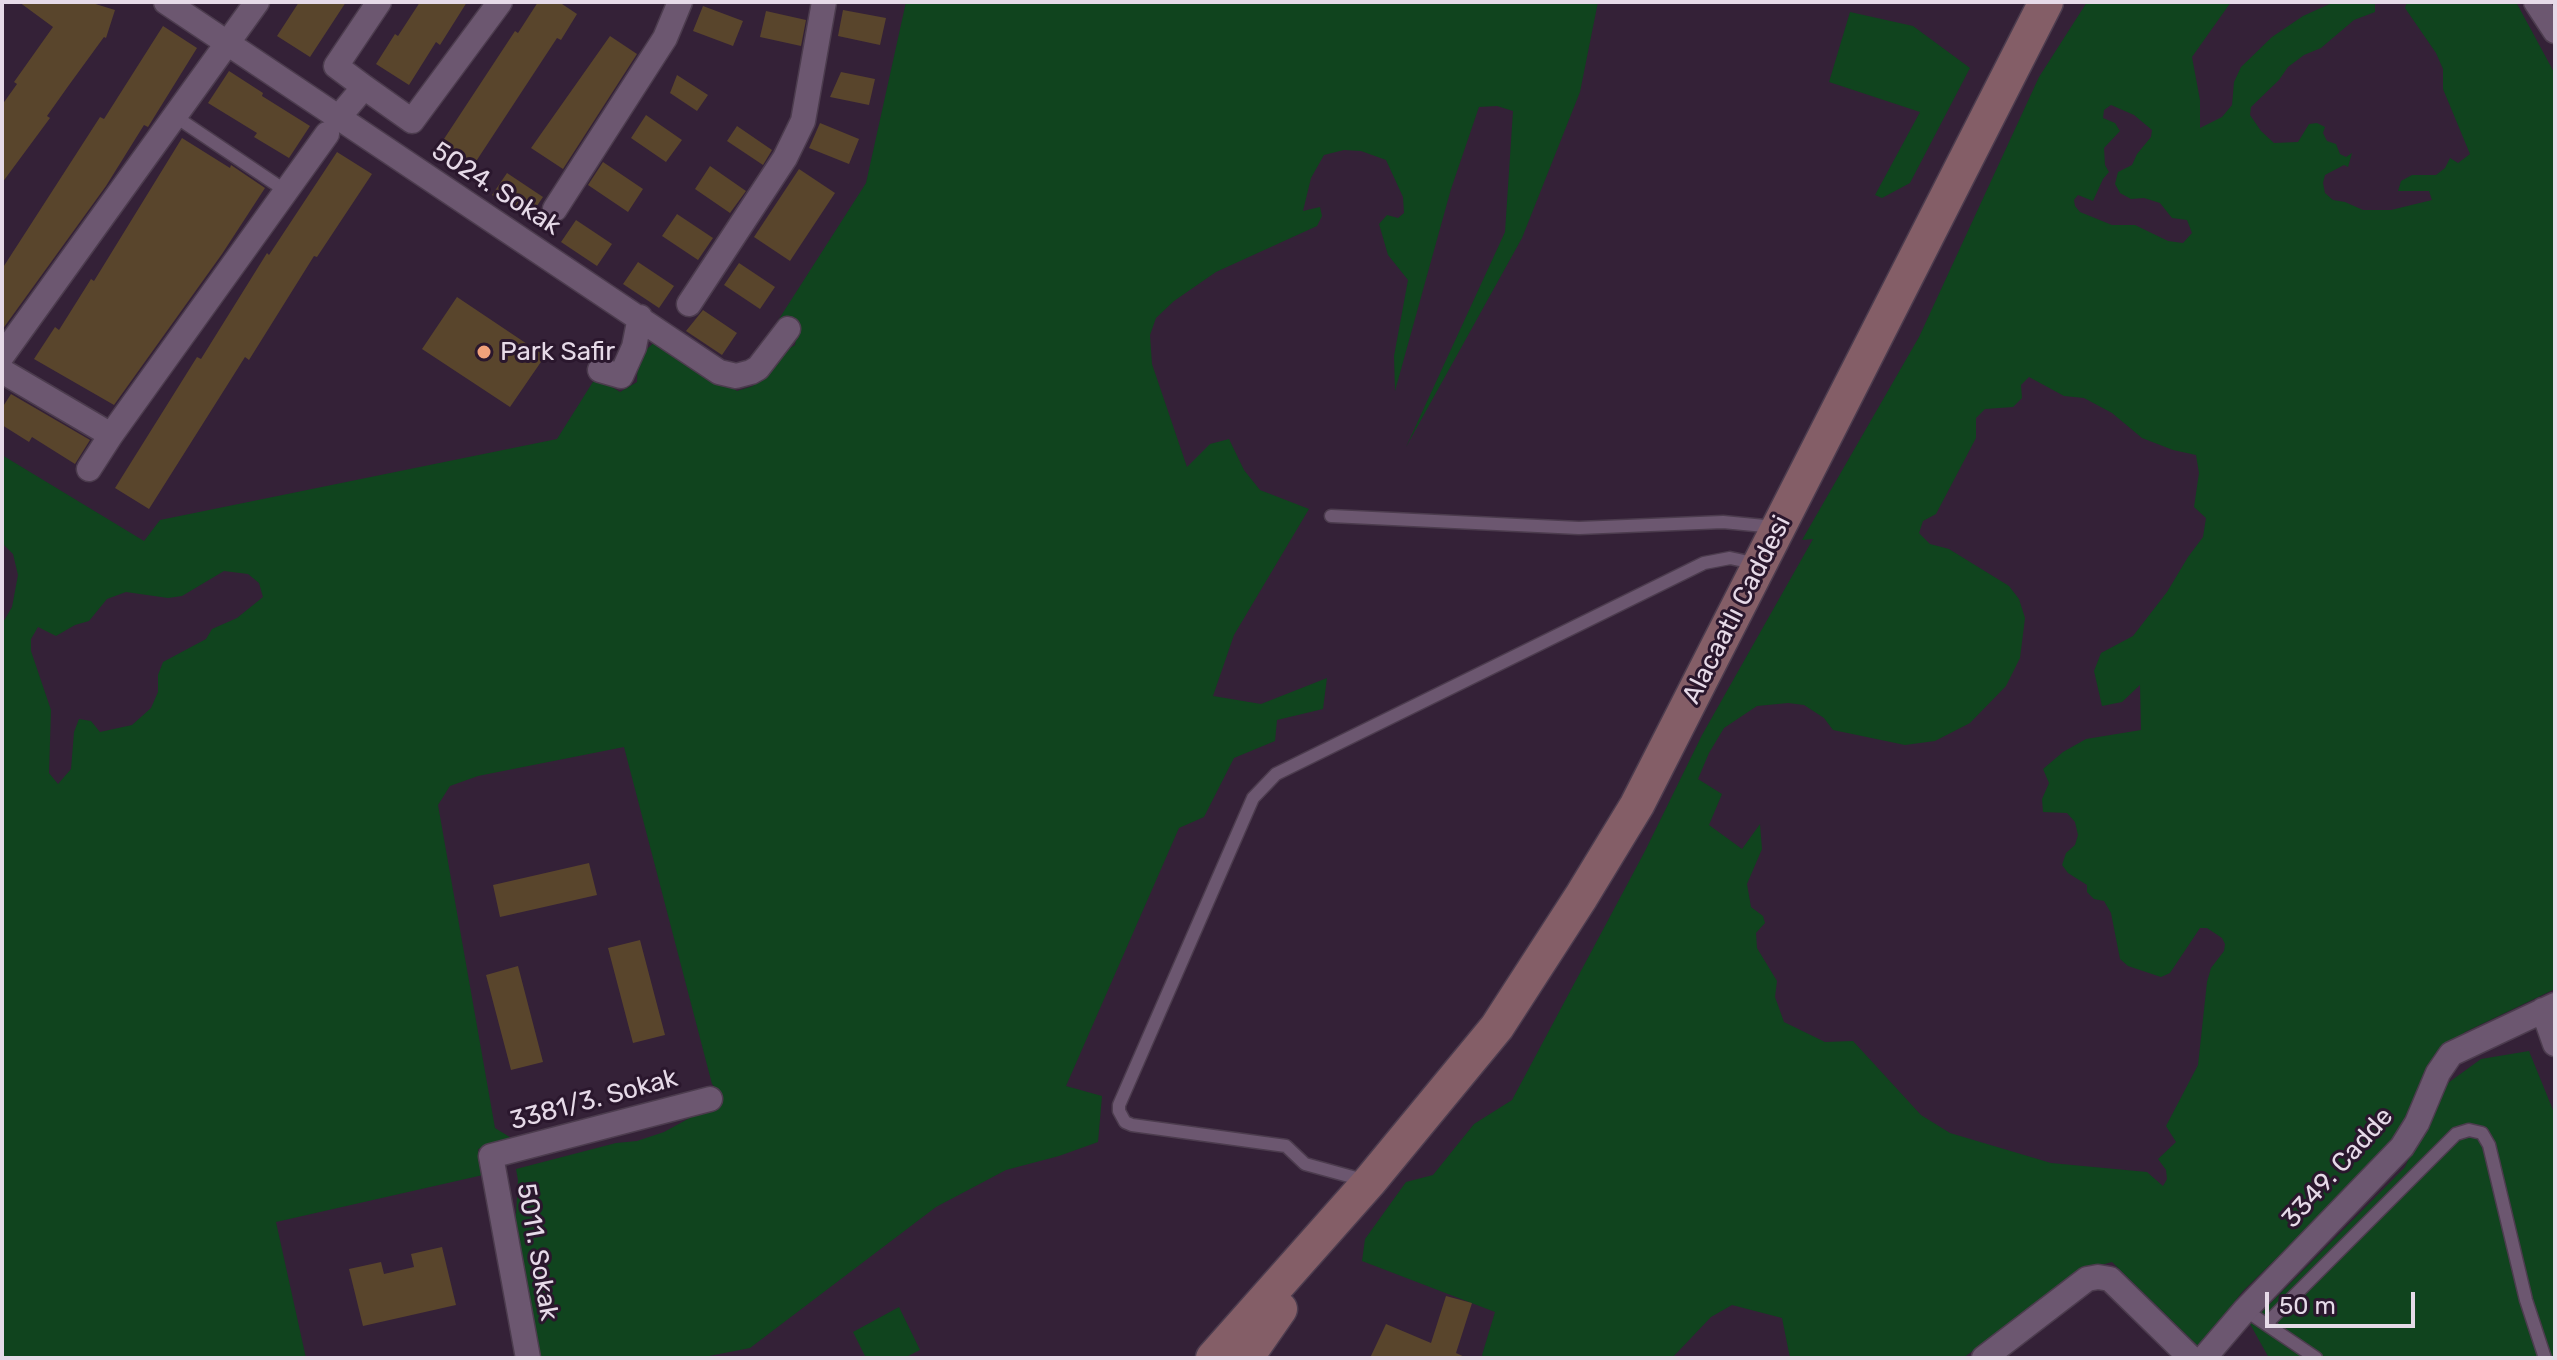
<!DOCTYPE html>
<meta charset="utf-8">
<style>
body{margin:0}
#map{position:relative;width:2557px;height:1360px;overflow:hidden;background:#342137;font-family:Rubik,sans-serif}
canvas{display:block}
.frame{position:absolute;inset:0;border:4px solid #e6dae8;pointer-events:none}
.scale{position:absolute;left:2265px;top:1292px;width:150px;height:36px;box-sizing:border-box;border:4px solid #e6dae8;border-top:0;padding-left:10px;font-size:24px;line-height:28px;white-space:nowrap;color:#e6dae8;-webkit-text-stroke:6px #2a172d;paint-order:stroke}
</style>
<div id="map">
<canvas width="2557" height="1360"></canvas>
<div class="frame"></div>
<div class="scale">50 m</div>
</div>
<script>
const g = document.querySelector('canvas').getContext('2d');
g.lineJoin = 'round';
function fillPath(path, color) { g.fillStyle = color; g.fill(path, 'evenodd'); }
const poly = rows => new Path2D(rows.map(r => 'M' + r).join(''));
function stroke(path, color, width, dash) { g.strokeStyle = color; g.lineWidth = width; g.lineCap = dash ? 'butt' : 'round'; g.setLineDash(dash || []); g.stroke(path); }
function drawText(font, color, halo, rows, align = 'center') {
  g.font = font + ' Rubik,sans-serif'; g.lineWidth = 6; g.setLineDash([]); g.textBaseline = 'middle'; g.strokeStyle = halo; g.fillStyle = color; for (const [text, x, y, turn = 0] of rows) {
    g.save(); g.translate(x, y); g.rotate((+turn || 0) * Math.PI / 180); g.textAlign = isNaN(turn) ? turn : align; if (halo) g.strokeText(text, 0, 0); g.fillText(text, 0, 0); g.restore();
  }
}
const green = poly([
 [906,2,1598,2,1580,92,1522,238,1406,447,1505,232,1513,111,1497,106,1479,107,1451,189,1395,391,1394,356,1408,280,1388,255,1379,224,1387,215,1398,218,1404,213,1403,197,1386,160,1361,151,1344,150,1324,155,1311,178,1303,211,1320,207,1322,216,1317,226,1216,272,1174,301,1156,318,1150,335,1152,364,1187,467,1210,444,1229,439,1244,470,1260,490,1309,509,1234,635,1213,696,1261,704,1327,678,1323,709,1277,720,1275,741,1234,758,1204,817,1179,828,1066,1086,1102,1096,1098,1142,1059,1156,1006,1170,936,1207,750,1348,699,1358,541,1358,538,1355,515,1231,518,1180,516,1169,616,1143,637,1141,664,1132,717,1103,720,1093,712,1084,624,747,478,776,450,786,438,805,495,1128,513,1139,478,1149,483,1175,276,1222,306,1358,2,1358,2,624,12,607,18,575,13,554,2,543,2,455,144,541,160,520,557,439,596,377,620,392,637,382,638,357,658,339,737,391,753,386,783,348,790,348,795,345,797,333,781,321,777,322,866,183],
 [224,571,248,574,259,583,263,597,237,618,212,629,206,639,163,662,158,675,158,692,151,708,132,725,100,732,91,721,79,719,74,732,71,769,58,784,49,773,51,710,31,651,31,639,38,627,56,636,75,625,89,621,107,599,126,592,168,598,182,596],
 [2087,2,2231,2,2192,57,2200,100,2200,128,2222,117,2232,105,2234,82,2241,67,2272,37,2303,16,2334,2,2375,2,2375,12,2354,20,2321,48,2304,55,2288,67,2279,80,2251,107,2250,115,2261,131,2274,143,2298,142,2309,124,2317,123,2325,127,2323,133,2327,141,2336,144,2340,154,2346,157,2352,153,2348,167,2344,165,2325,175,2323,183,2325,193,2333,200,2345,202,2363,210,2391,210,2432,200,2429,191,2398,191,2401,181,2412,175,2436,175,2445,168,2450,158,2458,163,2470,154,2443,89,2443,69,2436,53,2405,8,2407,2,2516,2,2555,74,2555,989,2465,1032,2440,1055,2393,1144,2243,1291,2199,1347,2112,1262,2086,1269,1963,1358,1790,1358,1782,1318,1732,1305,1711,1317,1672,1358,1484,1358,1482,1355,1495,1312,1362,1261,1365,1239,1406,1182,1433,1175,1474,1124,1512,1100,1645,851,1702,735,1813,539,1802,540,1919,337,2039,77],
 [2111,105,2134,115,2152,130,2151,137,2137,154,2132,165,2118,172,2115,184,2120,193,2131,199,2144,198,2160,203,2172,218,2187,220,2192,233,2183,243,2168,241,2135,225,2112,225,2080,212,2075,206,2074,200,2078,195,2093,201,2103,179,2109,172,2105,165,2104,148,2120,131,2115,123,2103,118,2104,110],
 [2029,377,2064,396,2084,398,2112,413,2142,438,2173,450,2196,455,2199,473,2194,507,2206,518,2203,537,2188,557,2167,592,2133,636,2101,653,2094,671,2102,706,2122,702,2140,685,2141,730,2086,739,2063,752,2043,769,2049,783,2042,799,2043,812,2067,813,2075,822,2078,835,2075,845,2066,853,2062,865,2068,873,2087,885,2087,892,2094,899,2104,901,2111,913,2120,959,2128,966,2161,977,2170,973,2200,928,2207,928,2222,938,2225,944,2224,951,2211,968,2207,982,2198,1065,2166,1126,2176,1142,2158,1159,2166,1170,2167,1179,2163,1186,2147,1172,2051,1163,1950,1133,1921,1115,1853,1041,1825,1042,1784,1022,1775,997,1777,981,1757,948,1756,933,1765,923,1763,916,1751,907,1747,884,1762,849,1760,824,1742,849,1709,825,1722,794,1698,779,1709,753,1724,728,1757,706,1788,703,1804,705,1824,718,1833,730,1905,745,1935,741,1970,723,2006,686,2020,658,2025,618,2019,599,2009,586,1949,549,1930,544,1919,533,1923,521,1936,514,1976,438,1976,418,1985,409,2013,407,2022,398,2021,385],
 [1850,12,1913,26,1970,68,1910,183,1882,198,1875,195,1920,112,1829,82],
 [2529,1051,2555,1115,2555,1358,2269,1358,2250,1324,2405,1167,2441,1088,2481,1059],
 [899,1307,920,1350,904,1358,866,1358,853,1332]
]);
const building = poly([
 [19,2,89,2,115,10,106,38,104,37,69,85,47,116,50,118,2,183,2,105,17,84,14,82,53,27],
 [299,2,346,2,310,57,277,36],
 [420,2,467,2,440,45,436,42,409,85,376,64,395,34,398,36],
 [538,2,559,2,577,14,561,40,557,38,473,166,440,145,515,31,518,33],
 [703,6,743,21,733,46,693,31],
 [843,10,886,18,880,45,838,36],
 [766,11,806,20,801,46,760,37],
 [163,26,197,48,148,127,144,125,106,186,2,330,2,269,100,117,104,119],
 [610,36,637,54,563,169,531,148],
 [229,71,263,93,262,96,310,126,289,158,254,137,257,133,208,103],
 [841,72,875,79,869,105,830,97],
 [677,75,708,95,697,111,670,93],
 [646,115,682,140,666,162,631,138],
 [820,123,859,139,849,164,809,148],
 [737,126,772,150,763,165,727,141],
 [182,138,230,168,231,165,265,188,222,254,114,405,34,359,55,327,59,330,91,279,94,281],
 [337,152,372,174,317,257,314,256,249,360,245,357,149,509,115,488,197,357,201,359,267,253,269,255],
 [603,162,643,189,628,212,588,185],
 [710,166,746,191,730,213,695,189],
 [799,169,835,193,790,261,754,237],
 [507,173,543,197,528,219,492,195],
 [677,214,713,238,698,260,662,236],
 [576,220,612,244,597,266,561,242],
 [638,262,674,286,659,308,623,284],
 [739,263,775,287,760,309,724,285],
 [457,297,545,356,510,407,422,349],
 [703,310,737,333,722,355,686,331],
 [11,394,90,440,75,464,32,437,29,442,2,425,2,408],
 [589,863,597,895,500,917,493,885],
 [640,940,665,1035,633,1043,608,948],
 [518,966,543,1062,511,1070,486,975],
 [442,1247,456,1305,363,1326,349,1269,381,1262,384,1274,414,1267,411,1254],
 [1446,1296,1472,1303,1456,1353,1467,1358,1370,1358,1386,1324,1431,1343]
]);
const service = poly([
 [176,117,286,191],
 [1331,516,1579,528,1723,522,1775,527],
 [1367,1181,1305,1164,1286,1146,1132,1125,1125,1122,1119,1111,1119,1105,1253,798,1276,774,1704,563,1730,558,1758,564],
 [2245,1310,2316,1358],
 [2266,1324,2456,1134,2469,1130,2482,1133,2489,1145,2526,1300,2545,1358]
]);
const minor = poly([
 [166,2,719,372,736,376,751,372,758,368,788,329],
 [2536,2,2555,31],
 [364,87,412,121,500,2],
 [338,118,364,87,336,66,379,2],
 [555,209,665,38,680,2],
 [689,304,785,158,803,121,824,2],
 [2,356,257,2],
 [600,370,621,376,634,347,640,317],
 [2,371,111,435,327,134],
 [89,469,111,435],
 [2543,1010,2555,1044],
 [528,1358,491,1156,710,1099],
 [1984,1358,2087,1279,2098,1277,2110,1279,2191,1358],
 [2204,1358,2245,1310,2402,1147,2417,1123,2438,1073,2451,1054,2555,1005]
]);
const secondary = poly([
 [1213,1358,1370,1181,1497,1027,1581,897,1637,805,2046,2],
 [1246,1358,1280,1309]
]);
const markers = [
 [484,352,8,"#f1a17b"]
];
const streetNames = [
 ["5024. Sokak",496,189,33],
 ["Alacaatlı Caddesi",1737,610,-63],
 ["3381/3. Sokak",594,1100,-15],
 ["3349. Cadde",2338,1168,-48],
 ["5011. Sokak",537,1252,80]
];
const poiNames = [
 ["Park Safir",500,352]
];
fillPath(green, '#10441e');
fillPath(building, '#59452c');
stroke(service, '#4c3c4e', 15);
stroke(minor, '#4c3c4e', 27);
stroke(secondary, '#4c3c4e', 37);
stroke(service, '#6c5770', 12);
stroke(minor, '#6c5770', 24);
stroke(secondary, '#845e67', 34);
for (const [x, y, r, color] of markers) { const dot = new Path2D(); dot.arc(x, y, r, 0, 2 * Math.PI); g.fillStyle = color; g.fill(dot); stroke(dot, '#2a172d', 3); }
drawText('26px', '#e6dae8', '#2a172d', streetNames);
drawText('26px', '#e6dae8', '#2a172d', poiNames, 'left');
</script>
